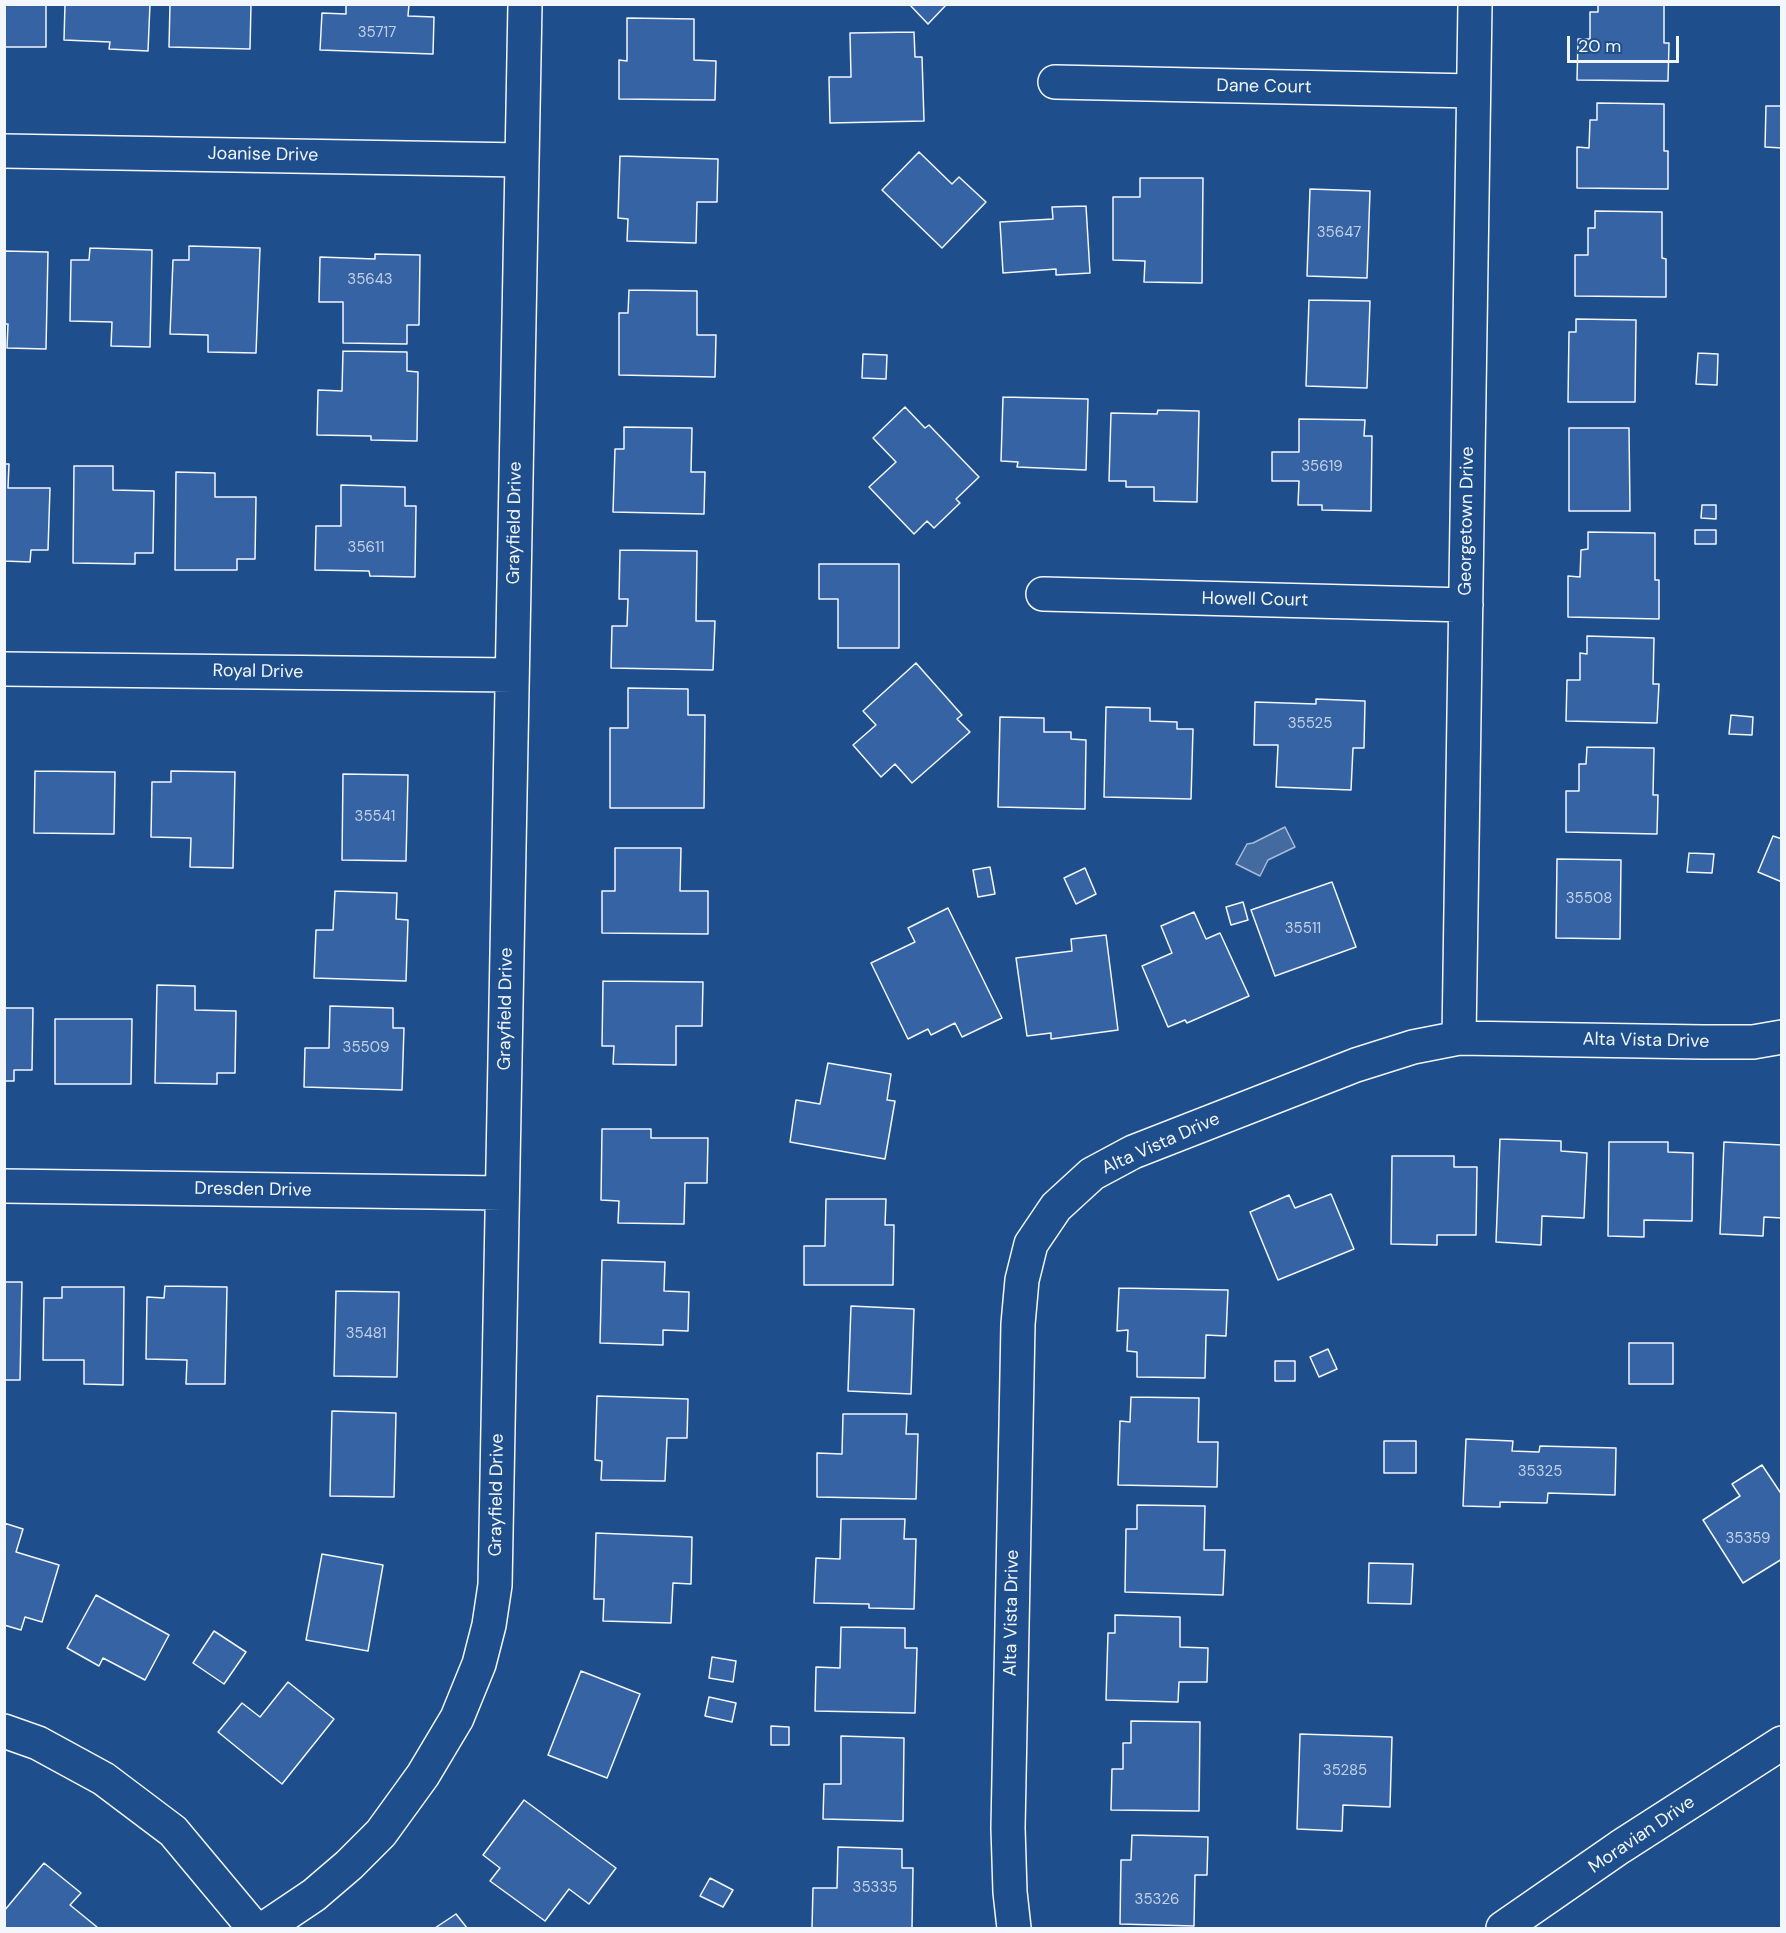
<!DOCTYPE html>
<style>
body{margin:0}
#map{position:relative;width:1786px;height:1933px;overflow:hidden;background:#1f4e8c;font-family:"DM Sans",sans-serif}
canvas{display:block}
.frame{position:absolute;inset:0;border:6px solid #f2f6ff;pointer-events:none}
.scale{position:absolute;left:1567px;top:36px;width:112px;height:27px;box-sizing:border-box;border:3px solid #f2f6ff;border-top:0;padding-left:8px;font-size:18px;line-height:21px;white-space:nowrap;color:#f2f6ff;-webkit-text-stroke:4px #1f4e8c;paint-order:stroke}
</style>
<div id="map">
<canvas width="1786" height="1933"></canvas>
<div class="frame"></div>
<div class="scale">20 m</div>
</div>
<script>
const g = document.querySelector('canvas').getContext('2d');
g.lineJoin = 'round';
function fillPath(path, color) { g.fillStyle = color; g.fill(path, 'evenodd'); }
const poly = rows => new Path2D(rows.map(r => 'M' + r).join(''));
function stroke(path, color, width, dash) { g.strokeStyle = color; g.lineWidth = width; g.lineCap = dash ? 'butt' : 'round'; g.setLineDash(dash || []); g.stroke(path); }
function drawText(font, color, halo, rows, align = 'center') {
  g.font = font + ' "DM Sans",sans-serif'; g.lineWidth = 4.5; g.setLineDash([]); g.textBaseline = 'middle'; g.strokeStyle = halo; g.fillStyle = color; for (const [text, x, y, turn = 0] of rows) {
    g.save(); g.translate(x, y); g.rotate((+turn || 0) * Math.PI / 180); g.textAlign = isNaN(turn) ? turn : align; if (halo) g.strokeText(text, 0, 0); g.fillText(text, 0, 0); g.restore();
  }
}
const water = poly([
 [1285,827,1295,847,1268,860,1260,876,1236,864,1247,844,1253,843,1285,827]
]);
const building = poly([
 [4,4,46,4,46,47,4,47,4,4],
 [65,4,150,4,148,51,109,49,110,42,64,40,65,4],
 [170,4,251,4,250,49,169,47,170,4],
 [346,4,409,4,408,16,434,17,433,54,320,50,322,13,346,14,346,4],
 [909,4,947,4,928,24,909,4],
 [1598,4,1664,4,1664,43,1669,43,1668,81,1577,80,1578,39,1590,39,1590,12,1598,12,1598,4],
 [627,18,694,19,694,60,716,61,715,100,619,99,619,60,627,61,627,18],
 [914,32,915,57,922,57,924,121,830,123,829,77,851,77,850,33,914,32],
 [1597,103,1664,104,1664,151,1668,151,1668,189,1577,188,1577,147,1589,148,1590,120,1597,120,1597,103],
 [1766,106,1782,106,1782,148,1765,147,1766,106],
 [919,152,952,184,959,177,986,202,942,248,882,190,919,152],
 [620,156,718,159,717,202,697,202,696,243,627,241,628,219,618,218,620,156],
 [1140,178,1203,178,1202,283,1144,282,1145,261,1113,260,1113,197,1140,197,1140,178],
 [1310,189,1370,191,1367,278,1307,276,1310,189],
 [1086,206,1090,273,1056,275,1056,269,1003,273,1000,222,1053,219,1052,207,1086,206],
 [1595,211,1662,212,1662,258,1666,259,1666,297,1575,296,1575,255,1588,255,1588,228,1595,228,1595,211],
 [189,246,260,248,256,353,208,352,208,335,170,334,173,260,189,260,189,246],
 [90,248,152,250,150,347,111,346,112,322,70,321,71,260,89,260,90,248],
 [4,251,48,252,46,349,7,348,8,324,4,324,4,251],
 [375,254,420,255,419,325,407,325,407,344,343,343,343,302,319,302,320,257,375,259,375,254],
 [629,290,697,291,697,335,716,335,715,377,619,375,619,313,628,313,629,290],
 [1309,300,1370,301,1367,388,1306,386,1309,300],
 [1576,319,1636,320,1635,402,1568,402,1569,332,1576,332,1576,319],
 [343,351,407,352,407,371,418,372,417,441,371,440,371,436,317,435,318,390,342,391,343,351],
 [1698,353,1718,354,1717,385,1696,384,1698,353],
 [863,354,887,355,886,379,862,378,863,354],
 [1003,397,1088,399,1086,470,1017,467,1018,462,1001,461,1003,397],
 [905,407,925,428,929,425,979,477,956,499,960,503,934,528,927,521,914,534,869,487,896,462,873,438,905,407],
 [1158,410,1199,411,1197,502,1154,501,1154,487,1126,487,1126,481,1109,481,1111,413,1157,414,1158,410],
 [1299,419,1365,420,1364,436,1372,436,1371,511,1322,510,1322,505,1298,505,1299,481,1272,481,1272,452,1299,452,1299,419],
 [624,427,692,428,691,472,705,472,704,514,613,512,615,449,624,449,624,427],
 [1569,428,1629,428,1630,511,1569,511,1569,428],
 [4,464,9,464,8,488,50,488,48,550,31,550,30,562,4,561,4,464],
 [74,466,113,466,113,490,154,491,153,553,135,553,135,564,73,563,74,466],
 [176,472,215,473,215,497,256,497,255,559,237,559,237,570,175,570,176,472],
 [341,485,405,487,405,506,416,506,415,577,370,576,369,571,315,570,316,526,341,526,341,485],
 [1702,505,1716,505,1716,519,1701,518,1702,505],
 [1695,530,1716,530,1716,544,1695,544,1695,530],
 [1588,532,1655,533,1655,580,1659,580,1659,619,1568,617,1568,576,1580,577,1581,550,1588,549,1588,532],
 [620,550,697,551,696,621,715,621,713,670,611,668,612,626,627,626,628,599,619,599,620,550],
 [819,564,899,564,899,648,838,648,838,599,819,599,819,564],
 [1587,636,1654,638,1653,684,1659,684,1657,723,1566,721,1567,680,1580,680,1580,653,1587,654,1587,636],
 [916,663,962,715,957,719,970,732,912,783,895,764,881,777,853,745,876,725,863,711,916,663],
 [628,688,688,689,688,715,705,715,704,808,610,808,610,728,628,728,628,688],
 [1316,699,1365,701,1364,748,1353,748,1351,790,1276,787,1278,745,1254,745,1255,702,1316,704,1316,699],
 [1106,707,1150,708,1150,721,1177,722,1177,729,1193,729,1191,799,1104,797,1106,707],
 [1731,715,1753,717,1752,735,1729,734,1731,715],
 [1000,717,1044,718,1044,732,1071,732,1071,739,1086,740,1085,809,998,807,1000,717],
 [1587,747,1654,748,1653,795,1658,795,1657,834,1566,832,1566,791,1579,791,1579,764,1586,764,1587,747],
 [35,771,115,772,114,834,34,833,35,771],
 [171,771,235,772,233,868,190,867,191,838,151,837,152,782,171,782,171,771],
 [343,774,408,775,406,861,342,860,343,774],
 [1773,836,1782,839,1782,882,1758,872,1773,836],
 [615,848,681,848,680,891,708,891,708,934,602,933,602,891,615,891,615,848],
 [1689,853,1714,854,1712,873,1687,872,1689,853],
 [1557,859,1621,860,1620,939,1556,938,1557,859],
 [990,867,995,894,978,897,973,870,990,867],
 [1085,868,1096,894,1076,904,1064,878,1085,868],
 [1332,882,1356,947,1275,976,1251,910,1332,882],
 [335,891,397,893,396,919,408,920,406,981,314,978,316,930,333,930,335,891],
 [1243,902,1248,920,1231,925,1226,907,1243,902],
 [948,908,1002,1018,962,1037,955,1023,931,1035,928,1029,908,1039,871,963,915,942,908,928,948,908],
 [1194,912,1206,939,1220,933,1249,996,1187,1023,1185,1020,1168,1027,1142,966,1172,953,1161,926,1194,912],
 [1106,935,1118,1030,1051,1039,1051,1033,1027,1036,1016,958,1072,951,1071,939,1106,935],
 [603,981,703,982,702,1026,676,1026,676,1065,613,1064,614,1046,602,1046,603,981],
 [157,985,195,986,195,1010,236,1011,235,1073,217,1073,217,1084,155,1083,157,985],
 [330,1006,393,1008,393,1028,404,1028,402,1090,304,1087,305,1048,329,1048,330,1006],
 [4,1008,33,1008,32,1070,14,1070,14,1081,4,1081,4,1008],
 [55,1019,132,1019,131,1084,55,1084,55,1019],
 [828,1063,891,1074,887,1100,895,1101,885,1159,790,1142,796,1100,820,1104,828,1063],
 [602,1129,651,1129,651,1138,708,1138,707,1183,685,1183,684,1224,618,1223,619,1201,601,1200,602,1129],
 [1500,1139,1561,1141,1561,1151,1587,1153,1584,1218,1542,1216,1541,1245,1496,1242,1500,1139],
 [1609,1142,1668,1142,1668,1152,1693,1153,1692,1221,1644,1220,1644,1237,1608,1236,1609,1142],
 [1724,1142,1782,1145,1782,1218,1764,1217,1763,1236,1720,1234,1724,1142],
 [1392,1156,1454,1156,1454,1167,1477,1167,1476,1235,1437,1235,1437,1245,1391,1244,1392,1156],
 [1331,1194,1354,1249,1278,1280,1250,1212,1289,1195,1295,1208,1331,1194],
 [826,1199,886,1199,885,1225,894,1225,893,1285,804,1285,804,1246,825,1246,826,1199],
 [602,1260,665,1262,664,1291,689,1292,688,1331,663,1330,663,1345,600,1343,602,1260],
 [4,1282,22,1282,20,1380,4,1380,4,1282],
 [165,1286,227,1287,225,1384,186,1384,187,1360,146,1359,147,1297,164,1298,165,1286],
 [62,1287,124,1287,123,1385,84,1384,84,1360,43,1360,44,1298,62,1298,62,1287],
 [1119,1288,1228,1290,1226,1336,1206,1335,1205,1378,1137,1377,1137,1352,1127,1351,1128,1330,1117,1331,1119,1288],
 [336,1291,399,1292,397,1377,334,1376,336,1291],
 [851,1306,914,1309,911,1394,848,1391,851,1306],
 [1629,1343,1673,1343,1673,1384,1629,1384,1629,1343],
 [1328,1349,1337,1369,1319,1377,1310,1357,1328,1349],
 [1275,1361,1295,1361,1295,1381,1275,1381,1275,1361],
 [597,1396,688,1399,687,1438,667,1438,665,1481,601,1480,602,1461,595,1460,597,1396],
 [1131,1397,1199,1398,1198,1442,1218,1442,1217,1487,1118,1485,1120,1421,1130,1422,1131,1397],
 [332,1411,396,1413,394,1497,330,1496,332,1411],
 [843,1414,907,1414,906,1434,918,1434,916,1499,817,1497,817,1453,842,1454,843,1414],
 [1466,1439,1513,1441,1512,1451,1539,1452,1540,1446,1616,1448,1615,1495,1548,1493,1547,1503,1500,1502,1500,1507,1463,1506,1466,1439],
 [1384,1441,1416,1441,1416,1473,1384,1473,1384,1441],
 [1762,1465,1782,1495,1782,1559,1743,1583,1703,1520,1740,1496,1732,1484,1762,1465],
 [1137,1505,1205,1506,1204,1550,1225,1550,1223,1595,1125,1592,1126,1529,1137,1529,1137,1505],
 [841,1519,905,1519,904,1539,916,1539,914,1609,869,1608,869,1604,814,1603,816,1558,840,1559,841,1519],
 [4,1523,23,1529,16,1552,59,1565,42,1622,25,1617,21,1630,4,1625,4,1523],
 [596,1533,692,1537,691,1584,673,1583,671,1623,603,1621,604,1599,594,1599,596,1533],
 [322,1554,383,1565,368,1651,306,1640,322,1554],
 [1369,1563,1413,1564,1411,1604,1368,1603,1369,1563],
 [96,1595,169,1635,145,1680,103,1658,99,1666,67,1648,96,1595],
 [1115,1615,1180,1617,1180,1647,1208,1648,1207,1682,1179,1682,1178,1702,1106,1700,1108,1633,1115,1633,1115,1615],
 [841,1627,905,1628,905,1648,917,1648,915,1713,815,1711,816,1667,840,1668,841,1627],
 [214,1631,246,1652,224,1684,193,1663,214,1631],
 [712,1657,736,1661,733,1682,709,1678,712,1657],
 [581,1671,640,1694,607,1778,548,1755,581,1671],
 [288,1682,334,1719,282,1784,218,1732,242,1703,260,1717,288,1682],
 [709,1697,736,1703,732,1722,705,1716,709,1697],
 [1131,1721,1200,1722,1199,1811,1111,1810,1112,1769,1123,1769,1123,1743,1131,1743,1131,1721],
 [771,1726,789,1727,789,1745,771,1745,771,1726],
 [1300,1734,1392,1737,1390,1807,1343,1805,1342,1831,1297,1829,1300,1734],
 [841,1736,904,1738,903,1821,823,1819,824,1784,841,1784,841,1736],
 [524,1800,616,1868,589,1904,569,1889,545,1921,490,1881,500,1868,483,1855,524,1800],
 [1132,1835,1208,1837,1207,1875,1195,1875,1194,1926,1120,1924,1121,1860,1131,1860,1132,1835],
 [838,1847,902,1849,902,1868,913,1868,912,1928,812,1928,813,1888,837,1888,838,1847],
 [44,1863,81,1893,70,1905,97,1927,96,1928,4,1928,4,1911,44,1863],
 [710,1878,733,1890,723,1907,700,1896,710,1878],
 [456,1914,467,1928,435,1928,456,1914]
]);
const street = poly([
 [1055,82,1473,91],
 [4,151,522,160],
 [1043,594,1466,605],
 [4,669,512,675],
 [1459,1038,1475,4],
 [4,1186,502,1193],
 [4,1731,38,1743,104,1779,173,1831,254,1928],
 [265,1928,314,1895,349,1865,381,1833,423,1775,457,1718,479,1664,489,1625,495,1585,525,4],
 [1014,1928,1010,1892,1008,1828,1018,1324,1022,1280,1031,1244,1056,1207,1092,1174,1133,1152,1356,1065,1413,1047,1459,1038,1703,1042,1753,1042,1782,1037]
]);
const secondary = poly([
 [1503,1928,1620,1847,1782,1743]
]);
const numberNames = [
 ["35717",377,33],
 ["35647",1339,233],
 ["35643",370,280],
 ["35619",1322,467],
 ["35611",366,548],
 ["35525",1310,724],
 ["35541",375,817],
 ["35508",1589,899],
 ["35511",1303,929],
 ["35509",366,1048],
 ["35481",366,1334],
 ["35325",1540,1472],
 ["35359",1748,1539],
 ["35285",1345,1771],
 ["35335",875,1888],
 ["35326",1157,1900]
];
const streetNames = [
 ["Dane Court",1264,87,1],
 ["Joanise Drive",263,155,1],
 ["Georgetown Drive",1467,521,-89],
 ["Grayfield Drive",515,523,-89],
 ["Howell Court",1255,600,1],
 ["Royal Drive",258,672,1],
 ["Grayfield Drive",506,1009,-89],
 ["Alta Vista Drive",1646,1041,1],
 ["Alta Vista Drive",1161,1144,-24],
 ["Dresden Drive",253,1190,1],
 ["Grayfield Drive",497,1495,-89],
 ["Alta Vista Drive",1012,1613,-89],
 ["Moravian Drive",1642,1835,-34]
];
fillPath(water, '#446ba0');
stroke(water, '#a8bbd7', 1.5);
fillPath(building, '#3563a3');
stroke(building, '#f2f6ff', 1.5);
stroke(street, '#f2f6ff', 36);
stroke(secondary, '#f2f6ff', 36);
stroke(street, '#1f4e8c', 33);
stroke(secondary, '#1f4e8c', 33);
drawText('15px', '#c3d1e8', null, numberNames);
drawText('18px', '#f2f6ff', '#1f4e8c', streetNames);
</script>
